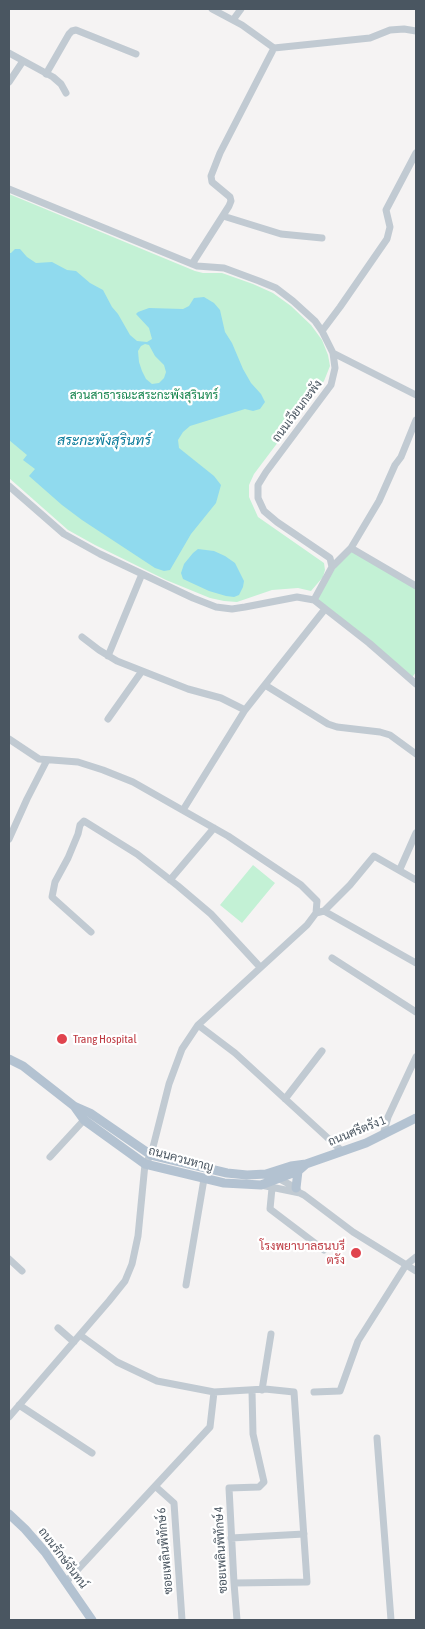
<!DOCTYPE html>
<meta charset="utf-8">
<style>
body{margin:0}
#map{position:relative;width:425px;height:1629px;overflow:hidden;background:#f5f3f3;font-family:"Asap Condensed",sans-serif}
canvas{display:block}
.frame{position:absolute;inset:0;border:10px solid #4a5661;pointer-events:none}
</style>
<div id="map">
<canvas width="425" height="1629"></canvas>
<div class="frame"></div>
</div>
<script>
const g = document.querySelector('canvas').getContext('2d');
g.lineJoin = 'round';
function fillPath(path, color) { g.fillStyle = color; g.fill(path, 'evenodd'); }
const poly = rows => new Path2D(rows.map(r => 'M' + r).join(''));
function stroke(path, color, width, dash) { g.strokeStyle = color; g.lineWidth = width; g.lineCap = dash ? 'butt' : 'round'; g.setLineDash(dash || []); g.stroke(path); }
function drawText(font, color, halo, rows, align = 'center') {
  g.font = font + ' "Asap Condensed",Sarabun,sans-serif'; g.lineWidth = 4.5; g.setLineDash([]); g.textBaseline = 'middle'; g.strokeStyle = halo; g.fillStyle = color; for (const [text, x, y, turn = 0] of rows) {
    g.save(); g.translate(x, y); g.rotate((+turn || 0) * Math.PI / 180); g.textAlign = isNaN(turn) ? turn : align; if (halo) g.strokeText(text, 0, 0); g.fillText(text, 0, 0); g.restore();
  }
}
const green = poly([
 [9,194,195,271,203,273,222,273,253,284,273,293,291,306,311,325,322,340,328,355,330,366,324,381,254,474,249,485,249,497,258,517,324,563,325,570,323,577,311,591,298,588,272,590,237,602,224,601,210,598,166,580,95,545,68,530,9,478],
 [351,548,416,586,416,672,411,679,314,600,327,579],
 [253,865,275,883,242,923,220,905]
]);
const water = poly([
 [15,249,20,249,27,257,36,263,52,262,67,270,76,271,90,283,103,290,112,307,118,314,130,335,137,341,147,342,152,339,149,328,136,314,138,312,149,308,183,309,189,306,194,298,204,297,214,303,220,310,225,332,232,343,243,369,251,383,261,394,265,402,260,409,253,411,245,409,190,426,183,432,178,440,179,448,214,476,221,485,216,503,191,534,170,570,164,571,155,568,82,520,62,505,29,476,35,469,23,460,27,455,9,440,9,253,11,253],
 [145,344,149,345,155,356,164,365,166,372,164,378,159,383,152,384,146,379,142,371,139,362,138,351,141,346],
 [198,549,214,551,225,556,235,563,244,581,243,587,239,595,234,597,226,596,209,591,183,579,181,573,184,564,193,553]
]);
const minor = poly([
 [212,9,242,25,274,48],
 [233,20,241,9],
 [9,53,53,77,61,84,66,93],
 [46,74,69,34,72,31,76,30,136,54],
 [9,82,23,61],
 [9,189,197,266,224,268,259,281,276,288,293,301,315,321,322,331,333,353,335,368,331,385,266,472,258,485,258,498,264,511,277,522,330,558,332,567,314,600],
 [223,216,281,234,322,238],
 [192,264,229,206,231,201,230,197,212,182,211,176,220,153,274,48,370,38,390,30,404,29,416,31],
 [322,331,340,307,387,239,390,227,386,210,416,153],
 [333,353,416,395],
 [9,486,64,534,100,554,193,598,216,607,232,609,245,607,297,597,314,600,369,643,416,684],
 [351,548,416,586],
 [332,567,351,548,379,501,395,465,401,457,416,420],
 [82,637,99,650,117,661,188,689,221,698,245,710],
 [108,656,142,574],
 [265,685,328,724,337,727,380,732,390,735,416,754],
 [108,719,142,671],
 [9,739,39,759,78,762,103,770,133,782,228,836,301,885,317,901,316,913,307,925,198,1025,182,1049,169,1084,151,1155,145,1164,138,1236,132,1264,125,1281,109,1301,9,1417],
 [183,810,245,710,325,609],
 [9,839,27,799,47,760],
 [400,869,416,833],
 [170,880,214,828],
 [324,911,416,963],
 [316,913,324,911,350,885,374,856,416,880],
 [91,932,52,897,55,882,68,858,78,834,80,825,84,821,137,854,178,886,211,914,260,967],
 [332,958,416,1012],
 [198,1025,235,1053,342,1151],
 [285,1099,322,1051],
 [383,1135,388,1117,416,1057],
 [50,1157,84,1120],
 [276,1177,296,1188,298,1191],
 [261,1185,300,1193,304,1195,353,1232,416,1271],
 [272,1188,270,1209,324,1250],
 [9,1259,22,1271],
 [186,1285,204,1179],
 [58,1328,74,1342],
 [80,1335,117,1362,157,1381,214,1392,265,1389,294,1392,307,1582,234,1583],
 [262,1390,271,1334],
 [314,1392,340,1391,358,1341,406,1265,416,1257],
 [19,1405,92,1453],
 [377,1438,391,1620],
 [155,1486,174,1503,182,1620],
 [231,1538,304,1534],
 [66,1582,210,1427,214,1392],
 [237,1620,234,1583,229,1488,259,1487,264,1482,253,1434,252,1391]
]);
const major = poly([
 [9,1059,23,1066,74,1106,90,1113,151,1155,227,1173,247,1175,266,1174,291,1166,306,1164,366,1143,416,1118],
 [74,1106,84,1120,145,1164,224,1183,261,1185,298,1171,306,1164],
 [296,1188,298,1171],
 [9,1514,25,1529,45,1552,92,1620]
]);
const markers = [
 [62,1039,6,"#e0444e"],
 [356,1253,6,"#e0444e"]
];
const parkNames = [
 ["สวนสาธารณะสระกะพังสุรินทร์",144,395]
];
const streetNames = [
 ["ถนนเวียนกะพัง",297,411,-53],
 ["ถนนศรีตรัง 1",357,1131,-22],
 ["ถนนควนหาญ",181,1159,15],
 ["ซอยเพลินพิทักษ์ 4",221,1550,-93],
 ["ซอยเพลินพิทักษ์ 6",165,1551,-95],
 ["ถนนรักษ์จันทน์",63,1558,53]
];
const healthNames = [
 ["Trang Hospital",73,1039],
 ["โรงพยาบาลธนบุรี",345,1246,"right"],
 ["ตรัง",345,1260,"right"]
];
const waterNames = [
 ["สระกะพังสุรินทร์",104,441]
];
fillPath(green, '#c3f1d5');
fillPath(water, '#90daee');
stroke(minor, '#c1cad2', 7);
stroke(major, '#b3c2d1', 9);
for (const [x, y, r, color] of markers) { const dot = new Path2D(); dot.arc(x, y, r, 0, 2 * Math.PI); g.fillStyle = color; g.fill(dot); stroke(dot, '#fff', 2); }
drawText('12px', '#17864f', '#fff', parkNames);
drawText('12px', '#4a5661', '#fff', streetNames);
drawText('12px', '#be3a42', '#fff', healthNames, 'left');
drawText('italic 14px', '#0c7c9b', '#fff', waterNames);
</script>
